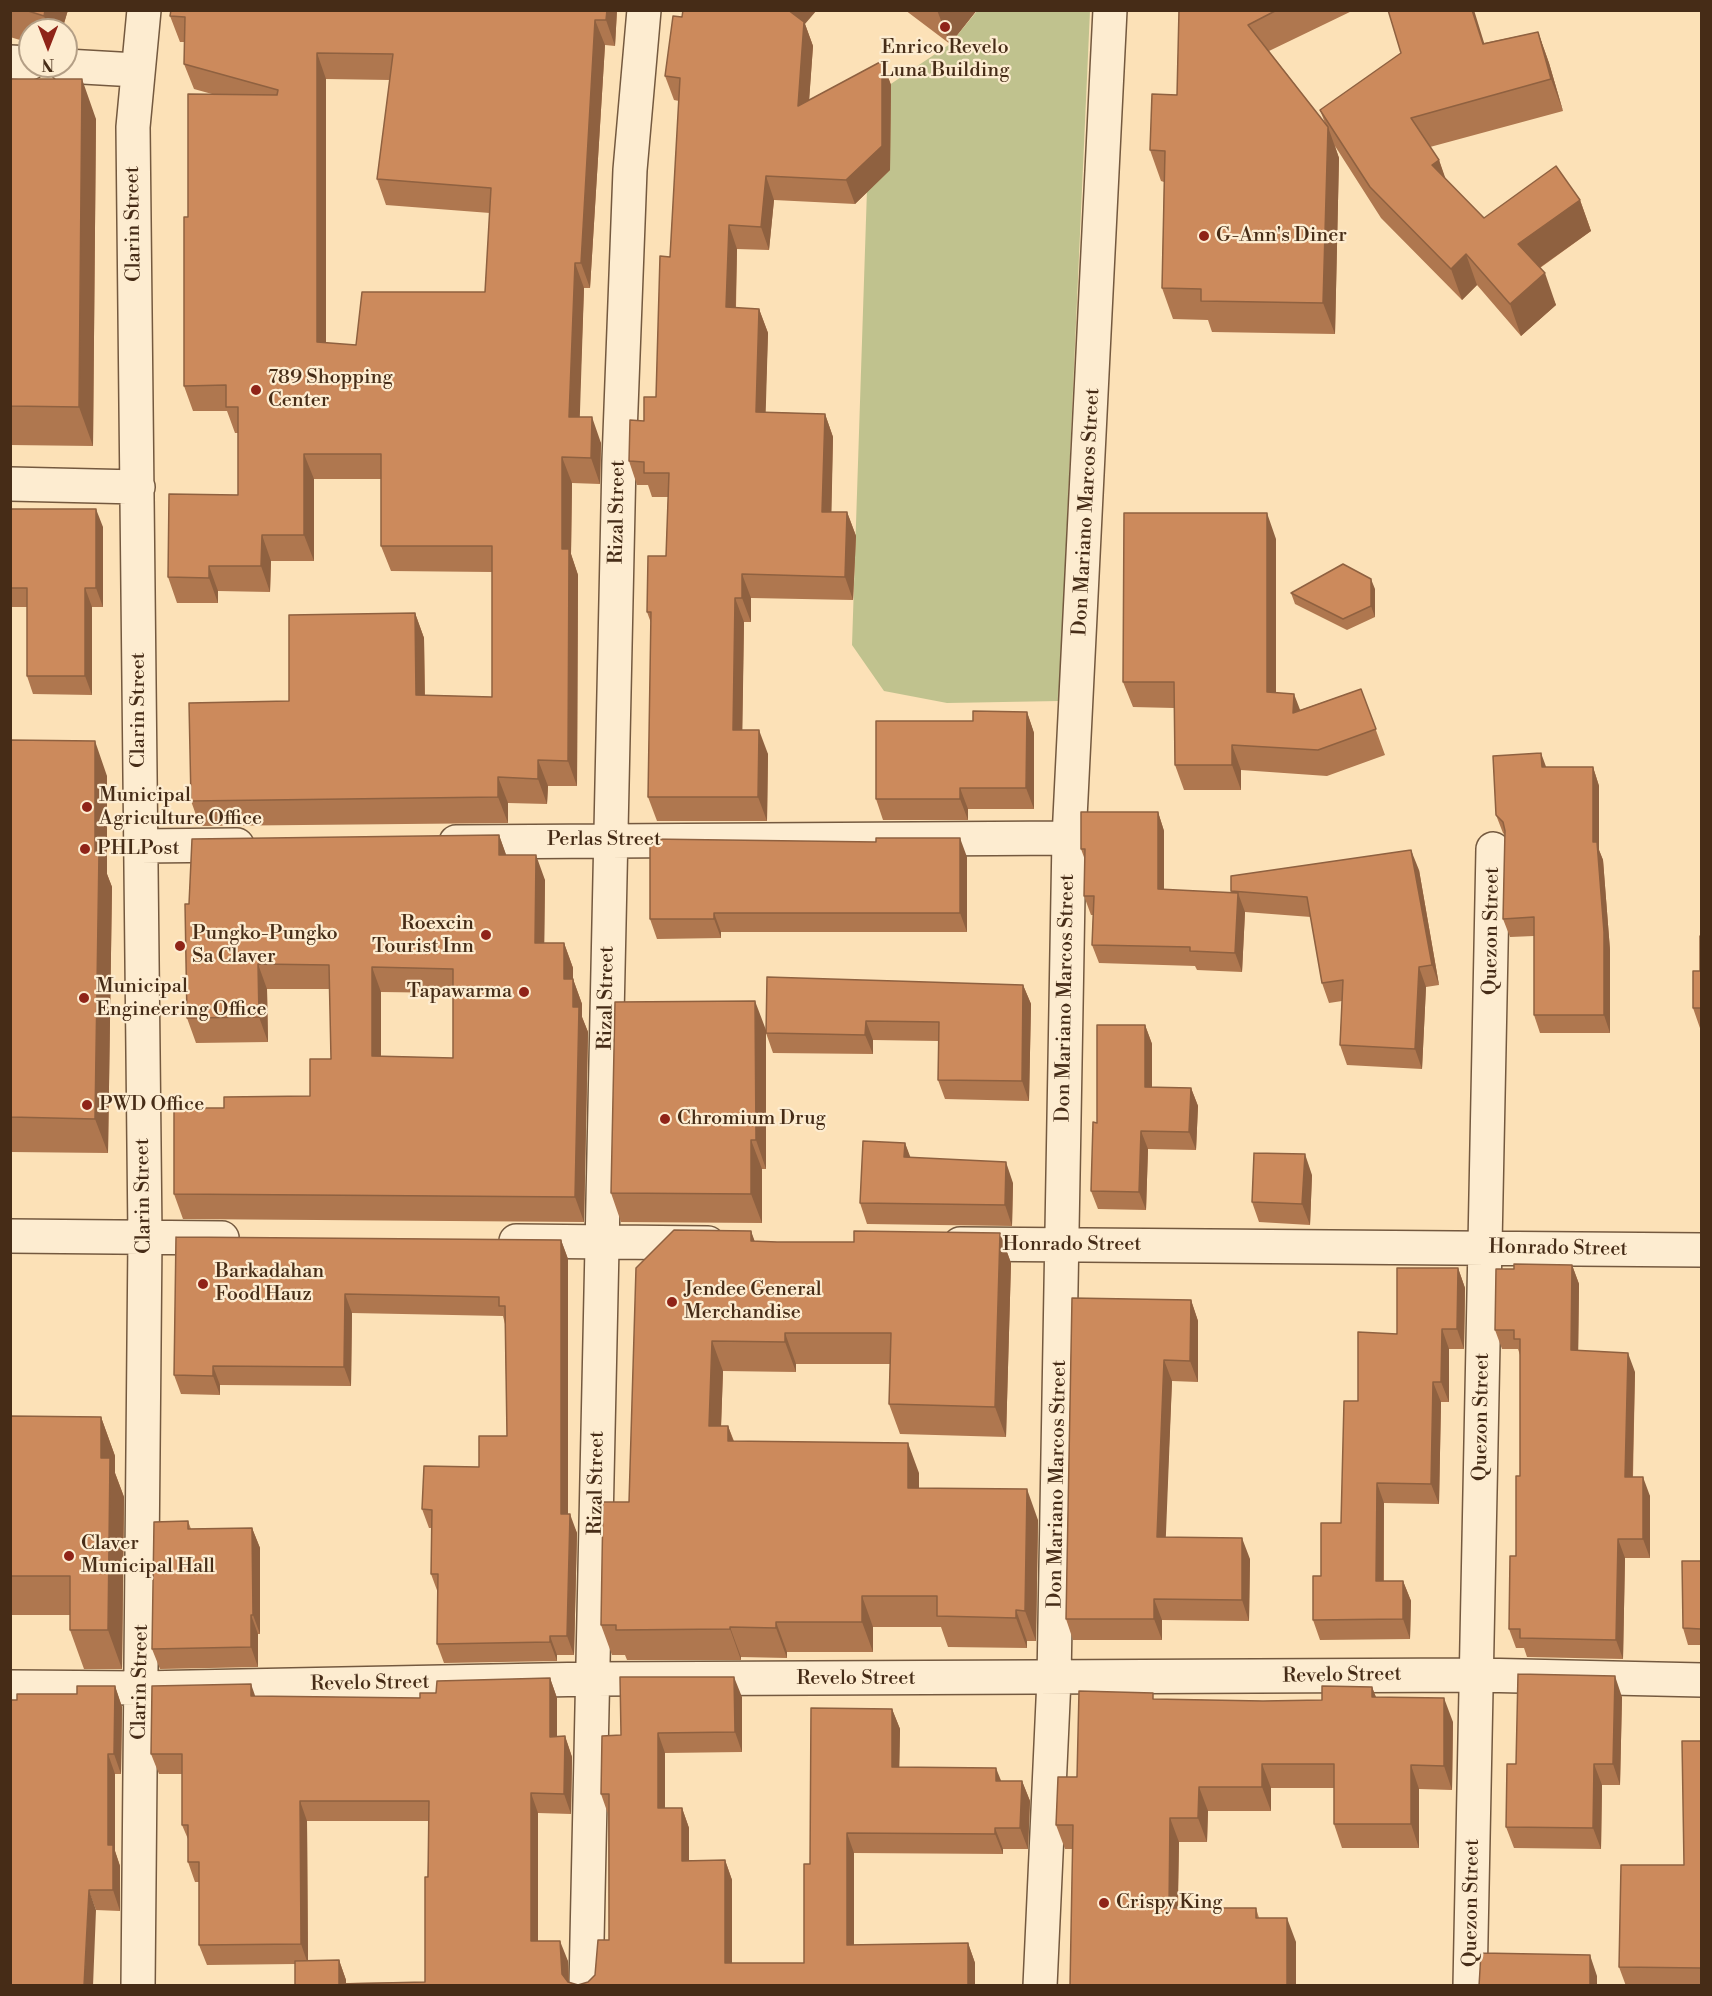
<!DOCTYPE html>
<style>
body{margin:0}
#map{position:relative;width:1712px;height:1996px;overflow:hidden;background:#fce1b7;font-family:"Libre Bodoni",serif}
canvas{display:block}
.frame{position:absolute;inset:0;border:12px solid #462c17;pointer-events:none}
.north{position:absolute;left:18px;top:18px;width:60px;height:60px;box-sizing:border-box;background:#fdecd0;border:2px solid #b49f86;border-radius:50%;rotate:180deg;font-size:16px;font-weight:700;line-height:24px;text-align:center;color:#462c17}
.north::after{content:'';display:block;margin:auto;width:21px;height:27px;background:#8f2418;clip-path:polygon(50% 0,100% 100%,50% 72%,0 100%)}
</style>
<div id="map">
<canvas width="1712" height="1996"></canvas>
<div class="frame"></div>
<div class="north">N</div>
</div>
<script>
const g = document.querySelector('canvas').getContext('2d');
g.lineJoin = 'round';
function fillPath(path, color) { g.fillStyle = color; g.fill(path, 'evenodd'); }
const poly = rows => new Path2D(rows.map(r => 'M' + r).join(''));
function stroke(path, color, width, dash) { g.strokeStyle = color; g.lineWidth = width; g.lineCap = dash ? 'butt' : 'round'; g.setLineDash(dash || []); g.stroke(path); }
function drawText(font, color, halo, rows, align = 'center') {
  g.font = font + ' "Libre Bodoni",serif'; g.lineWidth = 4.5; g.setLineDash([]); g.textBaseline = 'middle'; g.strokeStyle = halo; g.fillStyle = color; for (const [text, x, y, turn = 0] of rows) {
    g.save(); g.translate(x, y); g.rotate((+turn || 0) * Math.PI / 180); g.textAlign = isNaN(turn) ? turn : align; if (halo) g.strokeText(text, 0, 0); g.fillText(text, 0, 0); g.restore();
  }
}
const green = poly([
 [977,11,1090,11,1059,701,947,703,884,691,852,645,870,98,950,44]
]);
const minor = poly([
 [10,62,30,63],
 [66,66,136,70],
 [10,484,138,487],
 [456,842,1069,838],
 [140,846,237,845],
 [10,1236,222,1238],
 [516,1241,708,1243],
 [960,1244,1702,1250],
 [10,1687,141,1688,593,1679,1477,1675,1702,1680],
 [138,1986,145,1237,133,127,144,10],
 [586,1986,619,461,630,170,644,10],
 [1040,1986,1054,1679,1069,838,1110,10],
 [1470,1986,1493,849]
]);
const wall = poly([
 [10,10,68,10,62,30,30,30,30,43,10,37],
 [617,10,615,46,605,45,590,288,584,288,579,417,601,443,600,484,572,483,571,554,578,575,577,786,548,786,547,804,508,803,508,823,200,826,191,801,289,701,415,613,424,638,425,695,492,697,492,572,391,571,381,546,381,479,314,479,314,561,271,561,270,592,218,591,218,603,177,603,168,577,238,495,238,433,235,433,227,411,193,411,184,386,188,217,212,94,194,89,184,64,185,42,180,42,170,16],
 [326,79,390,80,377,179,386,205,490,213,485,292,356,345,326,343],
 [905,10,977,10,950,44],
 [1179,10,1354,10,1269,51,1325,123,1320,110,1484,43,1538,32,1549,63,1563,111,1430,147,1439,160,1445,179,1484,218,1580,200,1591,231,1540,268,1556,305,1521,336,1477,285,1462,300,1381,218,1335,146,1339,158,1335,334,1212,332,1208,320,1173,319,1162,288,1164,182,1161,181,1150,150,1177,95],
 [682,17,805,24,813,46,809,100,882,61,891,85,890,170,855,204,774,200,769,250,737,249,736,308,759,309,768,333,765,412,825,414,833,437,831,512,847,512,856,536,853,600,751,598,751,622,744,622,742,730,768,754,767,821,657,821,648,797,651,623,647,612,666,556,668,497,652,497,648,485,637,485,629,461,644,421,656,397,670,257,679,101,674,100,665,76],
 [10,79,96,119,93,446,10,445],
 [10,509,103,527,103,607,92,607,92,695,33,694,27,676,27,607,10,607],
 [1276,539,1276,693,1300,710,1361,689,1385,755,1327,776,1241,770,1241,790,1184,790,1175,765,1174,708,1133,707,1123,682],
 [1375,589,1375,617,1347,630,1295,604,1291,593],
 [1027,712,1034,733,1034,809,968,809,968,820,883,820,876,799,973,721],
 [10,740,107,776,107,874,112,887,108,1153,10,1152],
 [1546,767,1593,767,1599,786,1599,850,1603,860,1610,950,1610,1033,1540,1033,1534,1015,1534,936,1510,937,1503,919,1505,835,1503,833,1496,815],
 [1158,812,1164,831,1164,890,1232,893,1231,891,1419,870,1439,985,1426,987,1422,1069,1347,1065,1340,1045,1342,1001,1329,1003,1322,983,1311,917,1245,912,1242,972,1197,970,1195,966,1099,963,1092,945,1093,915,1091,915,1084,896,1085,860,1081,849],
 [499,835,506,855,545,880,544,943,564,943,573,968,573,979,582,1004,582,1017,588,1032,584,1222,183,1219,174,1194,224,1108,310,1096,331,1059,330,989,267,989,268,1042,196,1043,187,1018,189,904],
 [381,992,453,993,453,1058,381,1056],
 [967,857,967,932,721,932,721,938,657,939,650,919],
 [1701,936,1701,1031,1693,1008,1700,971],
 [1023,985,1031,1004,1029,1101,945,1099,938,1080,939,1041,873,1040,873,1054,773,1053,766,1033],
 [1145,1025,1152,1044,1152,1087,1191,1088,1198,1106,1196,1150,1148,1149,1146,1210,1098,1209,1091,1191,1097,1123],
 [766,1030,766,1169,762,1169,762,1223,621,1222,611,1193],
 [905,1143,910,1158,1013,1183,1012,1226,867,1224,860,1203],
 [1312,1175,1310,1225,1259,1222,1252,1202],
 [751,1231,754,1241,777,1242,854,1242,1000,1233,1011,1263,1006,1437,900,1434,889,1404,890,1364,796,1364,796,1372,723,1371,721,1426,728,1426,734,1441,919,1473,919,1488,1038,1520,1036,1641,1027,1641,1027,1648,948,1647,941,1627,873,1627,873,1652,787,1652,787,1658,741,1657,741,1660,627,1660,625,1655,612,1655,601,1625,629,1502],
 [176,1237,561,1240,568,1259,568,1514,577,1533,574,1655,557,1655,557,1661,444,1663,437,1644,438,1593,431,1574,432,1528,429,1528,422,1509,479,1467,507,1436,505,1324,503,1316,352,1313,351,1386,220,1385,220,1395,181,1394,174,1375],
 [1572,1265,1579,1284,1578,1350,1635,1372,1633,1477,1650,1496,1650,1558,1625,1558,1623,1659,1527,1657,1524,1648,1516,1648,1509,1629,1516,1556,1520,1476,1520,1355,1518,1349,1502,1349,1495,1330,1514,1269],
 [1458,1268,1465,1288,1464,1349,1449,1349,1449,1402,1441,1402,1439,1504,1384,1503,1384,1581,1403,1581,1411,1601,1410,1639,1320,1640,1313,1620,1321,1576,1341,1523,1358,1401],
 [1072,1298,1191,1300,1198,1321,1198,1382,1172,1381,1165,1537,1250,1559,1249,1621,1162,1620,1162,1640,1073,1640,1066,1619],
 [10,1416,101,1417,115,1456,115,1473,124,1497,122,1669,84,1669,70,1630,70,1615,10,1615],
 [188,1521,191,1529,252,1528,260,1548,260,1634,258,1634,258,1667,160,1669,152,1649],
 [1701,1561,1701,1645,1688,1645,1683,1628],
 [550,1678,557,1698,557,1737,565,1736,572,1757,571,1814,538,1813,538,1941,568,1961,569,1982,578,1985,588,1982,595,1975,609,1940,608,1814,601,1794,621,1735,742,1697,742,1752,665,1753,665,1808,682,1808,689,1828,689,1860,725,1860,732,1880,732,1963,804,1963,810,1864,892,1709,900,1729,899,1767,1001,1781,1022,1781,1030,1801,1028,1849,1003,1849,1003,1854,854,1853,854,1945,968,1943,975,1963,975,1986,295,1986,295,1964,207,1965,199,1945,199,1882,195,1882,188,1862,188,1839,182,1825,182,1774,159,1774,151,1754,255,1696,420,1698,436,1693],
 [307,1821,429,1821,425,1982,346,1983,346,1980,339,1960,308,1961],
 [115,1686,122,1707,121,1774,115,1774,115,1851,120,1866,120,1911,96,1910,17,1700,77,1694],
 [1372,1687,1376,1697,1453,1722,1452,1790,1419,1789,1419,1848,1342,1848,1334,1824,1334,1788,1271,1788,1271,1811,1208,1811,1207,1842,1179,1842,1178,1908,1256,1908,1259,1918,1296,1942,1296,1986,1072,1849,1065,1849,1056,1825,1077,1777,1156,1699,1263,1701,1322,1700],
 [1622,1697,1620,1785,1602,1785,1601,1849,1514,1848,1506,1827,1516,1764],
 [1701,1741,1701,1986,1626,1986,1619,1967,1684,1865]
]);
const shadedWall = poly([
 [45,10,68,10,62,30,49,30,44,16],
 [607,10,617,10,615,46,606,20],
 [788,10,817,10,805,24,813,46,807,130,798,106],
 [937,10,977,10,950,44],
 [1472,10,1474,10,1494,75,1483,44],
 [595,20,605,45,590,288,581,263],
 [1538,32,1549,63,1563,111,1551,79],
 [317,53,326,79,326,368,317,342],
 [882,61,891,85,890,170,855,204,846,180],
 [82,79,96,119,93,446,79,407],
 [1328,127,1339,158,1335,334,1323,303],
 [1439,160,1450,191,1432,165],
 [766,176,774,200,769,250,761,227],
 [1580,200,1591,231,1529,275,1518,244],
 [729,225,737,249,735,331,726,307],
 [1466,254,1477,285,1462,300,1451,269],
 [575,263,584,288,579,442,569,417],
 [1545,273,1556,305,1521,336,1510,304],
 [759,309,768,333,765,436,756,412],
 [825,414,833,437,831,535,822,512],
 [592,417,601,443,600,484,591,458],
 [304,454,314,479,314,561,304,535],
 [562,457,572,483,571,554,578,575,577,786,568,761,562,549],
 [96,509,103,527,103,607,96,588],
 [847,512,856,536,853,600,845,577],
 [1267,513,1276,539,1276,718,1267,692],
 [262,535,271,561,270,592,261,566],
 [209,566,218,591,218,603,209,578],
 [742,574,751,598,751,622,742,598],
 [1371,579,1375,589,1375,617,1371,606],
 [85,588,92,607,92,695,85,676],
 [735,598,744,622,742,754,733,730],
 [415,613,424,638,425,720,416,695],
 [1294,694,1304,720,1293,713],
 [1027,712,1034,733,1034,809,1026,788],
 [759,730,768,754,767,821,758,797],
 [95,741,107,776,107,874,112,887,108,1153,95,1119],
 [1232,745,1241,770,1241,790,1232,765],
 [1541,753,1548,772,1542,767],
 [538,760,548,786,547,804,538,779],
 [1593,767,1599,786,1599,850,1603,860,1610,950,1610,1033,1604,1015,1593,842],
 [498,777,508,803,508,823,498,797],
 [960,788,968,809,968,820,960,799],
 [1158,812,1164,831,1164,908,1158,889],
 [499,835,508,860,499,855],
 [960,838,967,857,967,932,960,913],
 [1411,850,1419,870,1439,985,1432,965],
 [536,855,545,880,544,968,535,943],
 [1238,893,1245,912,1242,972,1235,953],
 [714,913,721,932,721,938,714,919],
 [564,943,573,968,573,1004,564,979],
 [258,964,267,989,268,1042,259,1017],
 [372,967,381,992,381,1081,372,1056],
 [1419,967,1426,987,1422,1069,1415,1049],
 [573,979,582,1004,582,1017,588,1032,584,1222,575,1197],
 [1023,985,1031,1004,1029,1101,1022,1081],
 [755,1001,766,1030,766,1169,756,1140],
 [866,1021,873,1040,873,1054,865,1035],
 [1145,1025,1152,1044,1152,1105,1145,1087],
 [1191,1088,1198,1106,1196,1150,1189,1132],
 [1141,1131,1148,1149,1146,1210,1139,1192],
 [751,1140,762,1169,762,1223,751,1194],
 [905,1143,913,1164,904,1157],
 [1305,1154,1312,1175,1310,1225,1302,1204],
 [1006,1162,1013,1183,1012,1226,1005,1205],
 [751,1231,762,1261,751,1241],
 [1000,1233,1011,1263,1006,1437,995,1407],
 [561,1240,568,1259,568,1533,561,1514],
 [1572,1265,1579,1284,1578,1369,1571,1350],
 [1458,1268,1465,1288,1464,1349,1457,1329],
 [345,1294,352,1313,351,1386,344,1367],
 [1191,1300,1198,1321,1198,1382,1190,1361],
 [1442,1329,1449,1349,1449,1402,1441,1382],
 [785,1333,796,1364,796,1372,785,1342],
 [712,1341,723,1371,720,1456,709,1426],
 [1628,1353,1635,1372,1632,1496,1625,1477],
 [1164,1360,1172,1381,1165,1558,1157,1537],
 [213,1366,220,1385,220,1395,213,1376],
 [1433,1382,1441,1402,1439,1504,1431,1484],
 [101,1417,115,1456,115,1473,124,1497,122,1669,108,1630,101,1458],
 [728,1426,739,1457,728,1441],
 [908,1443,919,1473,919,1518,908,1488],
 [1643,1477,1650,1496,1650,1558,1643,1539],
 [1377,1483,1384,1503,1383,1601,1376,1581],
 [1027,1489,1038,1520,1036,1641,1025,1611],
 [570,1514,577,1533,574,1655,567,1636],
 [252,1528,260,1548,260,1634,253,1615],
 [1242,1538,1250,1559,1249,1621,1242,1600],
 [1618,1539,1625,1558,1623,1659,1616,1640],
 [1403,1581,1411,1601,1410,1639,1403,1619],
 [862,1596,873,1627,873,1652,862,1622],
 [1154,1599,1162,1620,1162,1640,1154,1619],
 [1016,1610,1027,1641,1027,1648,1016,1618],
 [251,1615,258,1634,258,1667,251,1647],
 [776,1622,787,1652,787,1658,776,1628],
 [730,1627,741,1657,741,1660,730,1629],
 [550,1636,557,1655,557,1661,550,1642],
 [1615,1676,1622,1697,1620,1785,1613,1764],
 [734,1677,742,1697,742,1752,735,1732],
 [550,1678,557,1698,557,1757,550,1737],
 [251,1684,258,1704,251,1696],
 [115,1686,122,1707,121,1774,114,1754],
 [1372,1687,1381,1711,1372,1697],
 [1444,1698,1453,1722,1452,1790,1444,1766],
 [892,1709,900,1729,899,1787,892,1767],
 [658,1733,665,1753,665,1828,658,1808],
 [565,1736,572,1757,571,1814,564,1794],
 [108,1754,115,1774,115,1851,120,1866,120,1911,113,1890,108,1845],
 [1262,1764,1271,1788,1271,1811,1262,1787],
 [1594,1764,1602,1785,1601,1849,1593,1828],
 [1411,1765,1419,1789,1419,1848,1411,1824],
 [996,1768,1004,1788,996,1781],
 [1022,1781,1030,1801,1028,1849,1020,1828],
 [1199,1787,1208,1811,1207,1842,1198,1818],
 [531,1793,538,1813,538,1961,531,1941],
 [300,1801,307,1821,308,1964,301,1944],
 [682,1808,689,1828,689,1881,682,1861],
 [1170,1818,1179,1842,1177,1932,1169,1908],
 [995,1828,1003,1849,1003,1854,995,1834],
 [847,1833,854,1853,854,1965,847,1945],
 [725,1860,732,1880,732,1984,725,1963],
 [89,1890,96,1910,93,1986,84,1986],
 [1287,1918,1296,1942,1296,1986,1287,1986],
 [560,1941,568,1961,569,1986,562,1974],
 [968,1943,975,1963,975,1986,968,1986],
 [1590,1955,1597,1976,1597,1986,1590,1986],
 [339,1960,346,1980,346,1986,339,1984]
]);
const building = poly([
 [25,10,45,10,44,16,25,10],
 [171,10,607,10,606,20,595,20,581,263,575,263,569,417,592,417,591,458,562,457,562,549,569,549,568,761,538,760,538,779,498,777,498,797,191,801,189,703,289,701,289,615,415,613,416,695,492,697,492,546,381,546,381,454,304,454,304,535,262,535,261,566,209,566,209,578,168,577,169,494,238,495,238,407,226,407,226,385,184,386,184,217,188,217,188,94,277,95,278,90,184,64,185,17,170,16,171,10],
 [317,53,393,54,377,179,491,188,485,292,362,292,356,345,317,342,317,53],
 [683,10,788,10,804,22,798,106,882,61,882,146,846,180,766,176,761,227,729,225,726,307,759,309,756,412,825,414,822,512,847,512,845,577,742,574,742,598,735,598,733,730,759,730,758,797,648,797,651,612,647,612,648,556,666,556,669,473,644,473,644,462,629,461,630,420,644,421,644,397,656,397,660,256,670,257,680,78,665,76,673,16,682,17,683,10],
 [1179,10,1277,10,1248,25,1328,127,1323,303,1201,301,1201,289,1162,288,1165,151,1150,150,1152,94,1177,95,1179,10],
 [1388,10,1472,10,1483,44,1538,32,1551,79,1411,118,1439,160,1432,165,1484,218,1556,166,1580,200,1518,244,1545,273,1510,304,1466,254,1451,269,1370,187,1320,110,1401,53,1388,10],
 [10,79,82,79,79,407,10,406,10,79],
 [10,509,96,509,96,588,85,588,85,676,27,676,27,588,10,588,10,509],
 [1124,513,1267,513,1267,692,1294,694,1293,713,1361,689,1376,729,1318,750,1232,745,1232,765,1175,765,1174,682,1123,682,1124,513],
 [1343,564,1371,579,1371,606,1343,619,1291,593,1343,564],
 [973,711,1027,712,1026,788,960,788,960,799,876,799,876,721,973,721,973,711],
 [10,740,95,741,95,852,99,852,95,1119,10,1117,10,740],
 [1541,753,1542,767,1593,767,1593,842,1597,842,1604,932,1604,1015,1534,1015,1534,917,1503,919,1505,831,1503,822,1496,815,1493,756,1541,753],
 [1081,812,1158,812,1158,889,1238,893,1235,953,1190,951,1190,947,1092,945,1094,896,1084,896,1085,849,1081,849,1081,812],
 [499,835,499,855,536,855,535,943,564,943,564,979,573,979,573,1007,579,1007,575,1197,174,1194,174,1108,224,1108,224,1097,310,1096,310,1059,331,1059,329,965,258,964,259,1017,187,1018,185,904,189,904,192,839,499,835],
 [372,967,453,969,453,1058,372,1056,372,967],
 [876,838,960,838,960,913,714,913,714,919,650,919,650,839,876,842,876,838],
 [1411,850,1432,965,1419,967,1415,1049,1340,1045,1343,980,1322,983,1307,897,1231,891,1231,876,1411,850],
 [1700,936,1701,936,1701,1008,1693,1008,1693,971,1700,971,1700,936],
 [767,977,1023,985,1022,1081,938,1080,939,1022,866,1021,865,1035,766,1033,767,977],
 [755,1001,756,1140,751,1140,751,1194,611,1193,615,1002,755,1001],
 [1097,1025,1145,1025,1145,1087,1191,1088,1189,1132,1141,1131,1139,1192,1091,1191,1093,1122,1097,1123,1097,1025],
 [863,1141,905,1143,904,1157,1006,1162,1005,1205,860,1203,863,1141],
 [1254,1153,1305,1154,1302,1204,1252,1202,1254,1153],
 [674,1230,751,1231,751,1241,777,1242,854,1242,854,1231,1000,1233,995,1407,889,1404,891,1333,785,1333,785,1342,712,1341,709,1426,728,1426,728,1441,908,1443,908,1488,1027,1489,1025,1611,1016,1610,1016,1618,937,1616,937,1596,862,1596,862,1622,776,1622,776,1628,730,1627,730,1629,616,1630,616,1625,601,1625,603,1502,629,1502,636,1268,674,1230],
 [176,1237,561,1240,561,1514,570,1514,567,1636,550,1636,550,1642,437,1644,438,1574,431,1574,432,1510,422,1509,424,1466,479,1467,479,1436,507,1436,505,1306,499,1306,499,1297,345,1294,344,1367,213,1366,213,1376,174,1375,176,1237],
 [1514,1264,1572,1265,1571,1350,1628,1353,1625,1477,1643,1477,1643,1539,1618,1539,1616,1640,1520,1638,1520,1629,1509,1629,1510,1556,1516,1556,1516,1476,1520,1476,1520,1339,1514,1339,1514,1330,1495,1330,1496,1269,1514,1269,1514,1264],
 [1397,1268,1458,1268,1457,1329,1442,1329,1441,1382,1433,1382,1431,1484,1377,1483,1376,1581,1403,1581,1403,1619,1313,1620,1313,1576,1321,1576,1321,1523,1341,1523,1344,1401,1358,1401,1358,1332,1397,1334,1397,1268],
 [1072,1298,1191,1300,1190,1361,1164,1360,1157,1537,1242,1538,1242,1600,1154,1599,1154,1619,1066,1619,1072,1298],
 [10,1416,101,1417,101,1458,110,1458,108,1630,70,1630,70,1576,10,1576,10,1416],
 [188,1521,188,1529,252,1528,253,1615,251,1615,251,1647,152,1649,154,1522,188,1521],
 [1682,1561,1701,1561,1701,1629,1683,1628,1682,1561],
 [1518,1674,1615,1676,1613,1764,1594,1764,1593,1828,1506,1827,1507,1764,1516,1764,1518,1674],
 [620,1677,734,1677,735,1732,658,1733,658,1808,682,1808,682,1861,725,1860,725,1963,804,1963,804,1864,810,1864,811,1708,892,1709,892,1767,996,1768,996,1781,1022,1781,1020,1828,995,1828,995,1834,847,1833,847,1945,968,1943,968,1986,295,1986,295,1961,339,1960,339,1984,425,1982,425,1877,428,1877,429,1801,300,1801,301,1944,199,1945,199,1862,188,1862,188,1825,182,1825,182,1754,151,1754,152,1686,251,1684,251,1696,420,1698,420,1693,436,1693,437,1681,550,1678,550,1737,565,1736,564,1794,531,1793,531,1941,560,1941,562,1974,568,1982,578,1985,588,1982,595,1975,598,1940,609,1940,609,1794,601,1794,602,1736,621,1735,620,1677],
 [77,1686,115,1686,114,1754,108,1754,108,1845,113,1845,113,1890,89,1890,84,1986,10,1986,10,1700,17,1700,17,1694,77,1694,77,1686],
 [1322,1686,1372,1687,1372,1697,1444,1698,1444,1766,1411,1765,1411,1824,1334,1824,1334,1764,1262,1764,1262,1787,1199,1787,1198,1818,1170,1818,1169,1908,1256,1908,1256,1918,1287,1918,1287,1986,1070,1986,1073,1825,1056,1825,1058,1777,1077,1777,1079,1691,1153,1693,1153,1699,1263,1701,1322,1700,1322,1686],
 [1682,1741,1701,1741,1701,1968,1619,1967,1621,1865,1684,1865,1682,1741],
 [1481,1953,1590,1955,1590,1986,1479,1986,1481,1953]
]);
const markers = [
 [945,27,6,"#8f2418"],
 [1204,236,6,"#8f2418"],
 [256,390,6,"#8f2418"],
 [87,807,6,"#8f2418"],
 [85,849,6,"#8f2418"],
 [486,935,6,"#8f2418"],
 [180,946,6,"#8f2418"],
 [524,992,6,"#8f2418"],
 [84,998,6,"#8f2418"],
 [87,1105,6,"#8f2418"],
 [665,1119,6,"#8f2418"],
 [203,1284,6,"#8f2418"],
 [672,1302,6,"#8f2418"],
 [69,1556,6,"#8f2418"],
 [1104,1903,6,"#8f2418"]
];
const poiNames = [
 ["Enrico Revelo",945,48,"center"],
 ["Luna Building",945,71,"center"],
 ["G-Ann's Diner",1216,236],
 ["789 Shopping",268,378],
 ["Center",268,401],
 ["Municipal",99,796],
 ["Agriculture Office",99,819],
 ["PHLPost",97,849],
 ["Roexcin",474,924,"right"],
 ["Tourist Inn",474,947,"right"],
 ["Pungko-Pungko",192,934],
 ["Sa Claver",192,957],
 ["Municipal",96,987],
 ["Engineering Office",96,1010],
 ["Tapawarma",512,992,"right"],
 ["PWD Office",99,1105],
 ["Chromium Drug",677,1119],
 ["Barkadahan",215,1272],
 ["Food Hauz",215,1295],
 ["Jendee General",684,1290],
 ["Merchandise",684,1313],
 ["Claver",81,1544],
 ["Municipal Hall",81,1567],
 ["Crispy King",1116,1903]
];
const streetNames = [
 ["Clarin Street",134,224,-91],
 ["Rizal Street",618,512,-89],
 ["Don Mariano Marcos Street",1087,512,-87],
 ["Clarin Street",139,710,-90],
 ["Perlas Street",604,840],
 ["Quezon Street",1492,931,-89],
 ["Rizal Street",607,998,-89],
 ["Don Mariano Marcos Street",1066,998,-89],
 ["Clarin Street",144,1196,-91],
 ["Honrado Street",1072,1245],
 ["Honrado Street",1558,1249,1],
 ["Quezon Street",1482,1417,-89],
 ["Rizal Street",597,1483,-89],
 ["Don Mariano Marcos Street",1058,1484,-89],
 ["Revelo Street",1342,1676,-1],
 ["Revelo Street",856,1679],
 ["Clarin Street",141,1682,-89],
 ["Revelo Street",370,1684,-1],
 ["Quezon Street",1472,1903,-89]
];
fillPath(green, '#c0c28e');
stroke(minor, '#74593f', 36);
stroke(minor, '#fdecd0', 33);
fillPath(wall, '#af774f');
fillPath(shadedWall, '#8f6140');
fillPath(building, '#cc8a5c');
stroke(building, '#8f6140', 1.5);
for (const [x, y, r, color] of markers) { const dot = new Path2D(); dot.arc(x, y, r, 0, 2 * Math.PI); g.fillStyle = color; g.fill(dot); stroke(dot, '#fdecd0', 2); }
drawText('20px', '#462c17', '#fdecd0', poiNames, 'left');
drawText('20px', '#462c17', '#fdecd0', streetNames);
</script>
